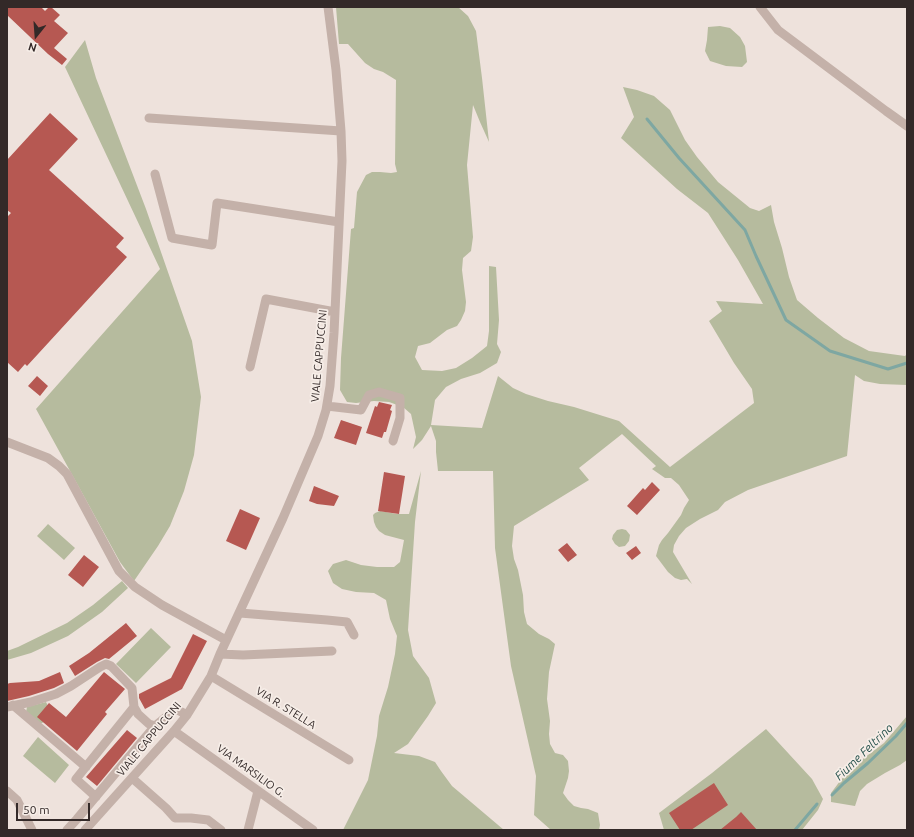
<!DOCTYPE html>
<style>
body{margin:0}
#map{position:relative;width:914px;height:837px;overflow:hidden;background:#eee2dc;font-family:Ubuntu,sans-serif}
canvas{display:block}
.frame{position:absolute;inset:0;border:8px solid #332928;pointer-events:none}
.north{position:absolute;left:16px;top:16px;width:40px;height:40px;-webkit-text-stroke:3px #f6ede7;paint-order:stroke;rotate:197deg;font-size:11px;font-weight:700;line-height:16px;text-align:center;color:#332928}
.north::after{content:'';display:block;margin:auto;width:14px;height:18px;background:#332928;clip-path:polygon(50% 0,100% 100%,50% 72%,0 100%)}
.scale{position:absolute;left:16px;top:803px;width:74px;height:18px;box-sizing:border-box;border:2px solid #332928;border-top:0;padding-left:5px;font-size:12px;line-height:14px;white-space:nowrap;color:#332928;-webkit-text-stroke:3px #f6ede7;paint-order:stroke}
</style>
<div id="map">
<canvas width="914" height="837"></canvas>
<div class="frame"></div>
<div class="north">N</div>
<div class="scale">50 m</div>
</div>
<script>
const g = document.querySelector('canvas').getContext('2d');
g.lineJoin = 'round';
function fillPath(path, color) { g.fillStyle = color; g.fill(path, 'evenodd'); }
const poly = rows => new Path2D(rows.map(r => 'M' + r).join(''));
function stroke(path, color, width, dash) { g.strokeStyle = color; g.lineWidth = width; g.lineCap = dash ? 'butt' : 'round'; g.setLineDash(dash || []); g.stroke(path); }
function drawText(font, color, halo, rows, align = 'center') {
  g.font = font + ' Ubuntu,sans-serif'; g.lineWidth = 3.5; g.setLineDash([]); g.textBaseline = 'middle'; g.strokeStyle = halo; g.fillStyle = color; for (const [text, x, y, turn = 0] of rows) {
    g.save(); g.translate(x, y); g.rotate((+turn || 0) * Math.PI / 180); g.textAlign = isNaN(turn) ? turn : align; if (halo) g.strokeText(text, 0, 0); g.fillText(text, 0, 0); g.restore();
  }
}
const green = poly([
 [336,7,458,7,468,16,476,31,482,78,489,142,480,122,473,105,467,165,473,237,471,251,463,258,462,270,466,302,465,311,461,320,457,326,447,330,430,343,418,346,415,357,422,370,442,371,456,368,472,358,487,346,489,331,489,266,496,267,499,320,497,344,501,352,497,363,480,373,461,379,446,387,435,400,431,425,482,428,498,376,513,388,526,394,548,401,574,407,619,421,670,467,754,403,752,389,734,363,709,321,722,311,716,301,763,304,738,260,708,213,677,189,621,138,634,117,623,87,637,90,654,96,670,110,685,140,697,157,718,182,750,208,759,211,771,205,774,222,782,248,789,277,797,300,818,318,844,338,869,351,905,356,907,354,907,385,880,384,864,381,855,375,847,456,748,490,725,502,718,510,700,519,686,528,679,536,674,545,673,552,692,584,687,579,681,580,675,578,668,572,656,556,659,545,662,540,668,533,681,515,684,508,689,500,679,485,671,478,665,478,652,469,656,466,622,434,579,468,589,480,514,526,512,546,514,559,518,570,523,595,524,612,527,624,539,634,549,639,555,644,549,672,547,699,550,721,549,734,550,744,555,753,563,755,568,761,569,771,568,778,563,793,568,800,574,806,581,808,588,809,598,813,600,825,599,830,551,830,534,815,536,776,511,666,495,548,493,471,438,471,436,452,436,441,431,426,422,440,413,449,416,437,411,414,403,407,389,402,374,401,356,403,347,402,340,390,341,358,351,229,354,228,357,192,366,175,372,172,380,172,391,173,397,172,395,164,396,80,383,72,374,69,365,63,348,44,339,44],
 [720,26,730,28,740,37,745,46,747,62,742,67,726,66,710,61,705,51,707,40,708,27],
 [85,40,96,78,146,209,192,341,201,397,194,455,184,491,170,526,158,546,134,581,120,562,36,409,160,269,65,67],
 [421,471,415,522,408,630,413,656,429,678,436,703,428,716,408,744,394,753,419,756,435,762,441,771,452,786,504,830,343,830,368,780,377,736,379,716,388,687,395,654,397,636,390,619,386,600,374,593,356,592,342,589,333,583,328,571,333,564,346,560,361,565,377,567,394,567,400,562,404,540,385,535,379,531,376,527,374,522,373,515,375,513,380,511,397,514,409,514],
 [48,524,75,548,64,560,37,536],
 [622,529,626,530,630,535,629,541,625,546,619,547,615,544,612,539,613,535,617,530],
 [122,581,128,588,102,612,68,636,31,653,7,660,7,651,18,647,67,623,93,605],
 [151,628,171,647,136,683,116,664],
 [46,702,48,706,46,721,38,725,26,712,27,707],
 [907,716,907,760,900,765,885,773,867,784,860,791,855,806,831,802,831,793,840,781,852,767,884,743],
 [766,729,812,779,823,799,818,810,802,830,664,830,659,813,712,773],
 [38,737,69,765,55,783,23,756]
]);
const stream = poly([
 [647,119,679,158,745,230,756,256,786,320,830,351,888,369,907,363],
 [832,795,844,783,868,763,896,736,907,723],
 [795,830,817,804]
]);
const building = poly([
 [7,7,41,7,45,11,49,7,51,7,60,15,54,21,68,33,54,48,67,59,62,65,48,54,7,15],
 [50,113,78,139,49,170,124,238,116,247,127,257,27,366,25,364,18,372,7,362,7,217,11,213,7,210,7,160],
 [37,376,48,386,40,396,28,386],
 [379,402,392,405,390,410,392,411,386,432,384,432,382,438,366,433,375,406,377,407],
 [341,420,362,427,356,445,334,438],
 [384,472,405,476,399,514,378,511],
 [652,482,660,490,637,515,627,506,643,488,645,490],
 [314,486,339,496,334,506,317,504,309,501],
 [240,509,260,518,246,550,226,541],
 [567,543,577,555,568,562,558,550],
 [636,546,641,553,632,560,626,553],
 [84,555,99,567,83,587,68,575],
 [126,623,137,636,109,659,105,658,97,662,75,676,69,666,89,653],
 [193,634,207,641,182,689,145,709,139,698,139,694,171,678],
 [60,672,64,683,54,688,29,696,7,701,7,684,10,683,39,681],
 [104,672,125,689,105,712,107,714,77,751,37,717,49,703,66,717],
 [127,730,137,738,97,786,86,777],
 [714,783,728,805,691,830,680,830,669,813],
 [741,812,757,830,720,830,736,817]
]);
const minor = poly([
 [760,7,778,30,886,111,907,126],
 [149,118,341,131],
 [155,174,172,238,212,245,217,203,339,222],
 [250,367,266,299,335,312],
 [327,406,361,410,369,395,379,392,400,398,400,418,393,441],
 [7,442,48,458,59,466,67,474,119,571,135,587,162,605,226,640],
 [240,613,327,620,347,622,354,635],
 [220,654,243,655,332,651],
 [211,676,349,760],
 [13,705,86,767],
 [7,707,31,702,56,694,71,686,100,667,106,664,111,666,132,688,134,707,138,714,149,724,155,726],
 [174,731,313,830],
 [132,778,166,808,175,818,191,818,208,820,221,830],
 [7,791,17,800,32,830],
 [96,797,76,779,134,707],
 [67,830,77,819,155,726,176,709,187,715],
 [85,830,174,731,187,715,211,676,220,654,283,518,318,436,326,410,330,386,334,333,342,161,341,131,336,70,328,7],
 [248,830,258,791]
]);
const streetNames = [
 ["VIALE CAPPUCCINI",319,356,-85],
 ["VIA R. STELLA",286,708,32],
 ["VIALE CAPPUCCINI",149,739,-50],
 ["VIA MARSILIO G.",251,771,36]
];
const waterNames = [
 ["Fiume Feltrino",864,752,-44]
];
fillPath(green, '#b6bb9e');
stroke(stream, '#7ea7a2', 3);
fillPath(building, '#b65852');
stroke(minor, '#c4b1a9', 9);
drawText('11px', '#332928', '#f6ede7', streetNames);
drawText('italic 12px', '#234f4a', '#f6ede7', waterNames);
</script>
